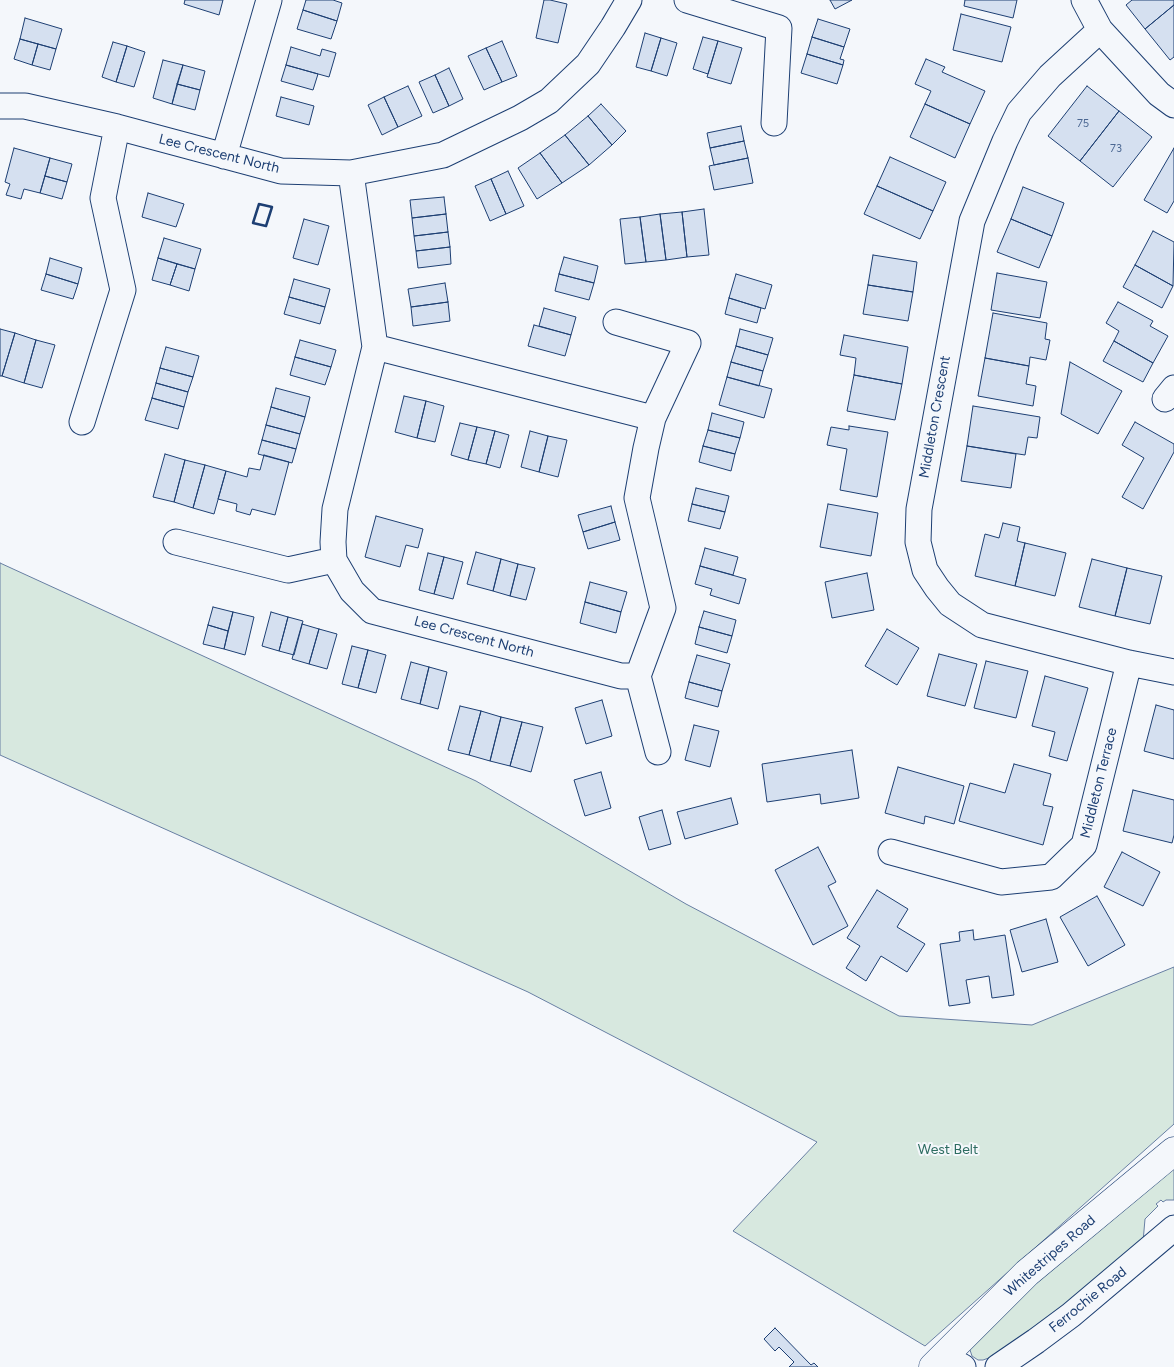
<!DOCTYPE html>
<style>
body{margin:0}
canvas{display:block;background:#f4f7fb}
</style>
<canvas width="1174" height="1367"></canvas>
<script>
const g = document.querySelector('canvas').getContext('2d');
g.lineJoin = 'round';
function fillPath(path, color) { g.fillStyle = color; g.fill(path, 'evenodd'); }
const poly = rows => new Path2D(rows.map(r => 'M' + r).join(''));
function stroke(path, color, width, dash) { g.strokeStyle = color; g.lineWidth = width; g.lineCap = dash ? 'butt' : 'round'; g.setLineDash(dash || []); g.stroke(path); }
function drawText(font, color, halo, rows, align = 'center') {
  g.font = font + ' Figtree,sans-serif'; g.lineWidth = 4; g.setLineDash([]); g.textBaseline = 'middle'; g.strokeStyle = halo; g.fillStyle = color; for (const [text, x, y, turn = 0] of rows) {
    g.save(); g.translate(x, y); g.rotate((+turn || 0) * Math.PI / 180); g.textAlign = isNaN(turn) ? turn : align; if (halo) g.strokeText(text, 0, 0); g.fillText(text, 0, 0); g.restore();
  }
}
const green = poly([
 [0,563,476,781,686,904,899,1016,1032,1025,1174,967,1174,1124,925,1346,733,1231,817,1142,528,992,0,755,0,563],
 [1174,1163,1174,1200,1166,1200,1163,1202,1161,1200,1156,1204,1158,1206,1145,1219,1143,1242,1006,1352,983,1360,978,1360,972,1356,969,1347,984,1328,1174,1163]
]);
const building = poly([
 [185,0,223,0,219,15,184,4,185,0],
 [306,0,333,0,342,3,337,21,303,10,306,0],
 [544,0,550,0,567,4,558,43,536,38,544,0],
 [830,0,852,0,835,9,830,0],
 [965,0,1017,0,1013,18,964,6,965,0],
 [1132,0,1174,0,1174,5,1145,29,1126,5,1132,0],
 [1174,5,1174,57,1170,60,1145,29,1174,5],
 [303,10,337,21,331,39,297,29,303,10],
 [961,14,1011,27,1002,62,953,50,961,14],
 [25,18,62,29,56,49,20,39,25,18],
 [818,19,850,29,844,47,812,37,818,19],
 [645,33,661,38,651,71,636,67,645,33],
 [703,37,718,41,708,74,693,69,703,37],
 [812,37,844,47,840,59,844,60,843,65,807,54,812,37],
 [661,38,677,43,667,76,651,71,661,38],
 [20,39,38,44,32,65,14,59,20,39],
 [502,41,517,76,502,82,486,48,502,41],
 [718,41,742,48,731,84,707,77,718,41],
 [113,42,127,46,116,82,102,77,113,42],
 [38,44,56,49,50,70,32,65,38,44],
 [127,46,145,52,134,87,116,82,127,46],
 [291,47,320,56,322,49,336,53,329,77,286,65,291,47],
 [486,48,502,82,484,90,468,56,486,48],
 [807,54,843,65,837,84,801,73,807,54],
 [926,59,945,67,942,72,985,91,970,124,925,104,931,91,915,84,926,59],
 [163,60,183,65,172,104,153,98,163,60],
 [183,65,205,71,200,90,177,84,183,65],
 [286,65,318,74,313,90,281,81,286,65],
 [449,68,463,99,449,106,435,75,449,68],
 [435,75,449,106,433,113,419,82,435,75],
 [177,84,200,90,195,110,172,104,177,84],
 [408,86,422,116,398,127,384,97,408,86],
 [1087,86,1119,111,1080,161,1048,136,1087,86],
 [281,97,314,106,309,125,276,116,281,97],
 [384,97,398,127,382,135,368,105,384,97],
 [601,104,626,131,612,145,588,116,601,104],
 [925,104,970,124,955,158,910,137,925,104],
 [1119,111,1152,137,1113,187,1080,161,1119,111],
 [588,116,612,145,589,165,565,135,588,116],
 [741,126,744,141,710,148,707,133,741,126],
 [565,135,589,165,562,183,540,153,565,135],
 [744,141,748,158,714,165,710,148,744,141],
 [14,148,50,158,40,193,24,189,21,199,6,195,10,184,5,182,14,148],
 [1174,148,1174,201,1167,213,1144,200,1174,148],
 [540,153,562,183,537,199,518,168,540,153],
 [890,157,946,182,933,211,877,186,890,157],
 [50,158,72,164,67,182,45,176,50,158],
 [748,158,753,183,714,190,709,166,748,158],
 [508,171,524,206,506,214,491,179,508,171],
 [45,176,67,182,62,199,40,193,45,176],
 [491,179,506,214,490,221,475,186,491,179],
 [877,186,933,211,920,239,864,214,877,186],
 [1023,187,1064,203,1052,236,1011,219,1023,187],
 [148,193,184,204,176,227,142,217,148,193],
 [444,197,446,214,412,218,410,200,444,197],
 [704,209,709,255,687,257,682,212,704,209],
 [682,212,687,257,666,260,660,214,682,212],
 [446,214,448,232,414,236,412,218,446,214],
 [660,214,666,260,646,262,640,217,660,214],
 [640,217,646,262,625,264,620,219,640,217],
 [304,219,329,226,318,265,293,258,304,219],
 [1011,219,1052,236,1039,268,997,252,1011,219],
 [1153,231,1174,242,1173,286,1135,265,1153,231],
 [448,232,450,247,416,251,414,236,448,232],
 [164,238,201,249,195,269,158,258,164,238],
 [450,247,451,264,418,268,416,251,450,247],
 [873,255,917,262,913,292,868,285,873,255],
 [564,257,598,266,594,283,559,274,564,257],
 [50,258,82,268,78,284,46,274,50,258],
 [158,258,177,264,170,285,152,280,158,258],
 [177,264,195,269,189,291,170,285,177,264],
 [1135,265,1173,286,1162,308,1123,287,1135,265],
 [997,273,1047,282,1040,318,991,310,997,273],
 [46,274,78,284,73,299,41,290,46,274],
 [559,274,594,283,589,300,555,291,559,274],
 [736,274,772,285,765,309,729,298,736,274],
 [294,279,330,289,325,307,289,297,294,279],
 [445,283,448,302,411,307,408,289,445,283],
 [868,285,913,292,908,321,863,314,868,285],
 [289,297,325,307,320,324,284,314,289,297],
 [729,298,761,308,757,323,725,314,729,298],
 [448,302,450,321,413,326,411,307,448,302],
 [1118,302,1153,321,1150,326,1168,336,1153,363,1114,341,1119,331,1106,323,1118,302],
 [544,308,576,317,571,335,539,326,544,308],
 [993,313,1047,323,1045,339,1050,340,1046,360,1030,357,1029,366,985,358,993,313],
 [534,325,571,335,565,356,528,346,534,325],
 [0,329,15,333,2,376,0,376,0,329],
 [740,329,773,338,768,355,736,346,740,329],
 [15,333,36,340,24,383,2,376,15,333],
 [844,335,908,347,902,384,854,375,856,358,840,355,844,335],
 [36,340,55,345,42,388,24,383,36,340],
 [300,340,336,350,331,367,295,357,300,340],
 [1114,341,1153,363,1143,382,1103,361,1114,341],
 [736,346,768,355,763,371,731,362,736,346],
 [166,347,199,356,193,377,160,368,166,347],
 [295,357,331,367,325,385,290,375,295,357],
 [985,358,1029,366,1026,384,1036,386,1033,406,978,396,985,358],
 [731,362,763,371,759,386,727,377,731,362],
 [1070,362,1122,391,1098,434,1061,414,1070,362],
 [160,368,193,377,188,392,156,383,160,368],
 [854,375,902,384,895,420,847,411,854,375],
 [727,377,772,389,764,418,719,405,727,377],
 [156,383,188,392,184,407,152,398,156,383],
 [276,388,310,397,305,417,271,407,276,388],
 [404,396,426,401,417,438,395,432,404,396],
 [152,398,184,407,178,429,145,420,152,398],
 [426,401,444,406,435,442,417,438,426,401],
 [973,406,1040,417,1037,438,1028,437,1025,455,967,446,973,406],
 [271,407,305,417,300,434,266,425,271,407],
 [712,413,744,422,740,438,708,430,712,413],
 [1135,422,1174,444,1174,452,1143,509,1122,497,1144,458,1122,445,1135,422],
 [460,423,477,427,468,460,451,455,460,423],
 [266,425,300,434,296,449,262,440,266,425],
 [849,426,888,432,877,497,840,490,847,449,827,445,831,427,849,430,849,426],
 [477,427,495,431,486,464,468,460,477,427],
 [708,430,740,438,735,454,703,446,708,430],
 [495,431,509,435,500,468,486,464,495,431],
 [530,431,548,436,539,472,521,467,530,431],
 [548,436,567,440,558,477,539,472,548,436],
 [262,440,296,449,292,463,258,454,262,440],
 [703,446,735,454,731,471,699,462,703,446],
 [967,446,1016,454,1011,488,961,481,967,446],
 [165,454,185,460,174,502,153,497,165,454],
 [264,455,289,462,275,515,252,509,250,515,236,511,237,504,218,499,226,471,247,477,249,468,260,470,264,455],
 [185,460,205,465,193,508,174,502,185,460],
 [205,465,226,471,214,514,193,508,205,465],
 [696,488,729,496,725,512,692,504,696,488],
 [692,504,725,512,720,529,688,521,692,504],
 [828,504,878,513,871,556,820,547,828,504],
 [611,506,615,522,583,532,578,515,611,506],
 [376,516,423,529,418,548,406,545,400,567,365,557,376,516],
 [615,522,620,540,588,549,583,532,615,522],
 [1003,523,1020,527,1017,541,1025,543,1015,586,975,576,985,534,999,538,1003,523],
 [1025,543,1066,553,1055,596,1015,586,1025,543],
 [705,548,738,557,733,575,700,566,705,548],
 [476,552,501,559,493,591,467,584,476,552],
 [428,553,444,557,434,594,419,590,428,553],
 [444,557,463,562,453,599,434,594,444,557],
 [501,559,518,564,510,596,493,591,501,559],
 [1092,559,1127,568,1115,616,1079,607,1092,559],
 [518,564,535,568,526,600,510,596,518,564],
 [700,566,746,579,739,604,710,595,712,589,695,584,700,566],
 [1127,568,1162,576,1150,624,1115,616,1127,568],
 [867,573,874,610,832,618,825,582,867,573],
 [590,582,627,592,621,612,585,602,590,582],
 [585,602,621,612,616,633,580,623,585,602],
 [213,607,233,612,228,631,208,625,213,607],
 [704,611,736,620,732,636,699,627,704,611],
 [233,612,254,617,245,655,224,649,233,612],
 [271,612,288,617,279,651,262,646,271,612],
 [288,617,303,621,294,655,279,651,288,617],
 [302,624,319,629,309,664,292,659,302,624],
 [208,625,228,631,224,649,203,644,208,625],
 [699,627,732,636,727,653,695,644,699,627],
 [319,629,337,634,327,669,309,664,319,629],
 [887,629,919,648,897,685,865,666,887,629],
 [352,646,368,650,358,688,342,684,352,646],
 [368,650,386,655,376,693,358,688,368,650],
 [939,654,977,664,965,706,927,696,939,654],
 [697,655,730,664,722,691,689,682,697,655],
 [986,661,1028,671,1016,718,974,708,986,661],
 [411,662,429,667,420,704,401,699,411,662],
 [429,667,447,672,438,709,420,704,429,667],
 [1045,676,1088,688,1067,761,1049,756,1055,732,1032,726,1045,676],
 [689,682,722,691,718,707,685,698,689,682],
 [602,700,612,736,586,744,575,708,602,700],
 [1156,705,1174,710,1174,759,1144,751,1156,705],
 [460,706,481,711,469,755,448,750,460,706],
 [481,711,501,717,490,761,469,755,481,711],
 [501,717,522,722,510,766,490,761,501,717],
 [522,722,543,727,531,772,510,766,522,722],
 [694,725,719,731,710,767,685,760,694,725],
 [852,750,859,798,821,804,820,794,767,802,762,764,852,750],
 [1014,764,1051,774,1043,805,1053,807,1043,845,959,821,970,783,1005,793,1014,764],
 [898,767,964,786,954,824,925,816,924,824,885,813,898,767],
 [601,772,611,808,585,816,574,780,601,772],
 [1133,790,1174,800,1174,835,1172,843,1123,831,1133,790],
 [731,798,738,824,685,839,677,812,731,798],
 [662,810,671,844,649,850,639,817,662,810],
 [818,847,836,882,828,886,848,926,813,945,775,870,818,847],
 [1122,852,1160,872,1143,906,1104,887,1122,852],
 [877,890,908,909,897,927,925,944,907,972,881,956,866,981,846,968,860,946,847,938,877,890],
 [1097,896,1125,945,1088,966,1060,917,1097,896],
 [1046,919,1058,962,1022,972,1010,930,1046,919],
 [973,930,974,940,1005,935,1014,995,992,998,989,976,966,980,970,1003,949,1006,940,944,960,941,959,932,973,930],
 [775,1328,811,1365,814,1363,818,1367,789,1367,794,1362,779,1347,775,1351,764,1339,775,1328]
]);
const street = poly([
 [687,0,779,28,774,123],
 [1084,0,1100,30,1159,94,1174,105],
 [1100,30,1050,76,1019,112,1005,141,972,221,919,509,918,542,925,570,937,588,950,604,982,625,1129,663,1174,672],
 [0,106,25,106,117,127,281,171,351,173,443,155,520,118,549,101,588,64,613,27,629,0],
 [224,156,269,0],
 [351,173,375,347,335,509,333,542,334,560,352,591,372,611,621,676,638,676,663,608,637,498,646,448,653,418,375,347],
 [616,322,688,343,653,418],
 [1165,399,1174,388],
 [82,422,123,290,103,198,117,127],
 [176,542,288,570,334,560],
 [638,676,658,752],
 [891,852,1001,882,1051,877,1084,845,1129,663],
 [946,1354,954,1362,963,1367],
 [998,1367,1036,1341,1071,1315,1174,1228]
]);
const secondary = poly([
 [933,1367,1027,1273,1174,1151]
]);
const wall = poly([
 [259,204,272,207,266,226,253,223,259,204]
]);
const numberNames = [
 ["75",1083,124],
 ["73",1116,149]
];
const streetNames = [
 ["Lee Crescent North",219,154,14],
 ["Middleton Crescent",935,417,-80],
 ["Lee Crescent North",474,637,15],
 ["Middleton Terrace",1099,783,-76],
 ["Whitestripes Road",1050,1256,-41],
 ["Ferrochie Road",1088,1300,-39]
];
const parkNames = [
 ["West Belt",948,1150]
];
fillPath(green, '#d7e8df');
stroke(green, '#687fa3', 1);
fillPath(building, '#d5e0f0');
stroke(building, '#1d3f73', 1);
stroke(street, '#1d3f73', 27);
stroke(secondary, '#1d3f73', 29);
stroke(street, '#f4f7fb', 25);
stroke(secondary, '#f4f7fb', 28);
stroke(wall, '#1d3f73', 2.5);
drawText('11px', '#4b6792', null, numberNames);
drawText('14px', '#1d3f73', '#f4f7fb', streetNames);
drawText('14px', '#2c6c60', '#f4f7fb', parkNames);
</script>
